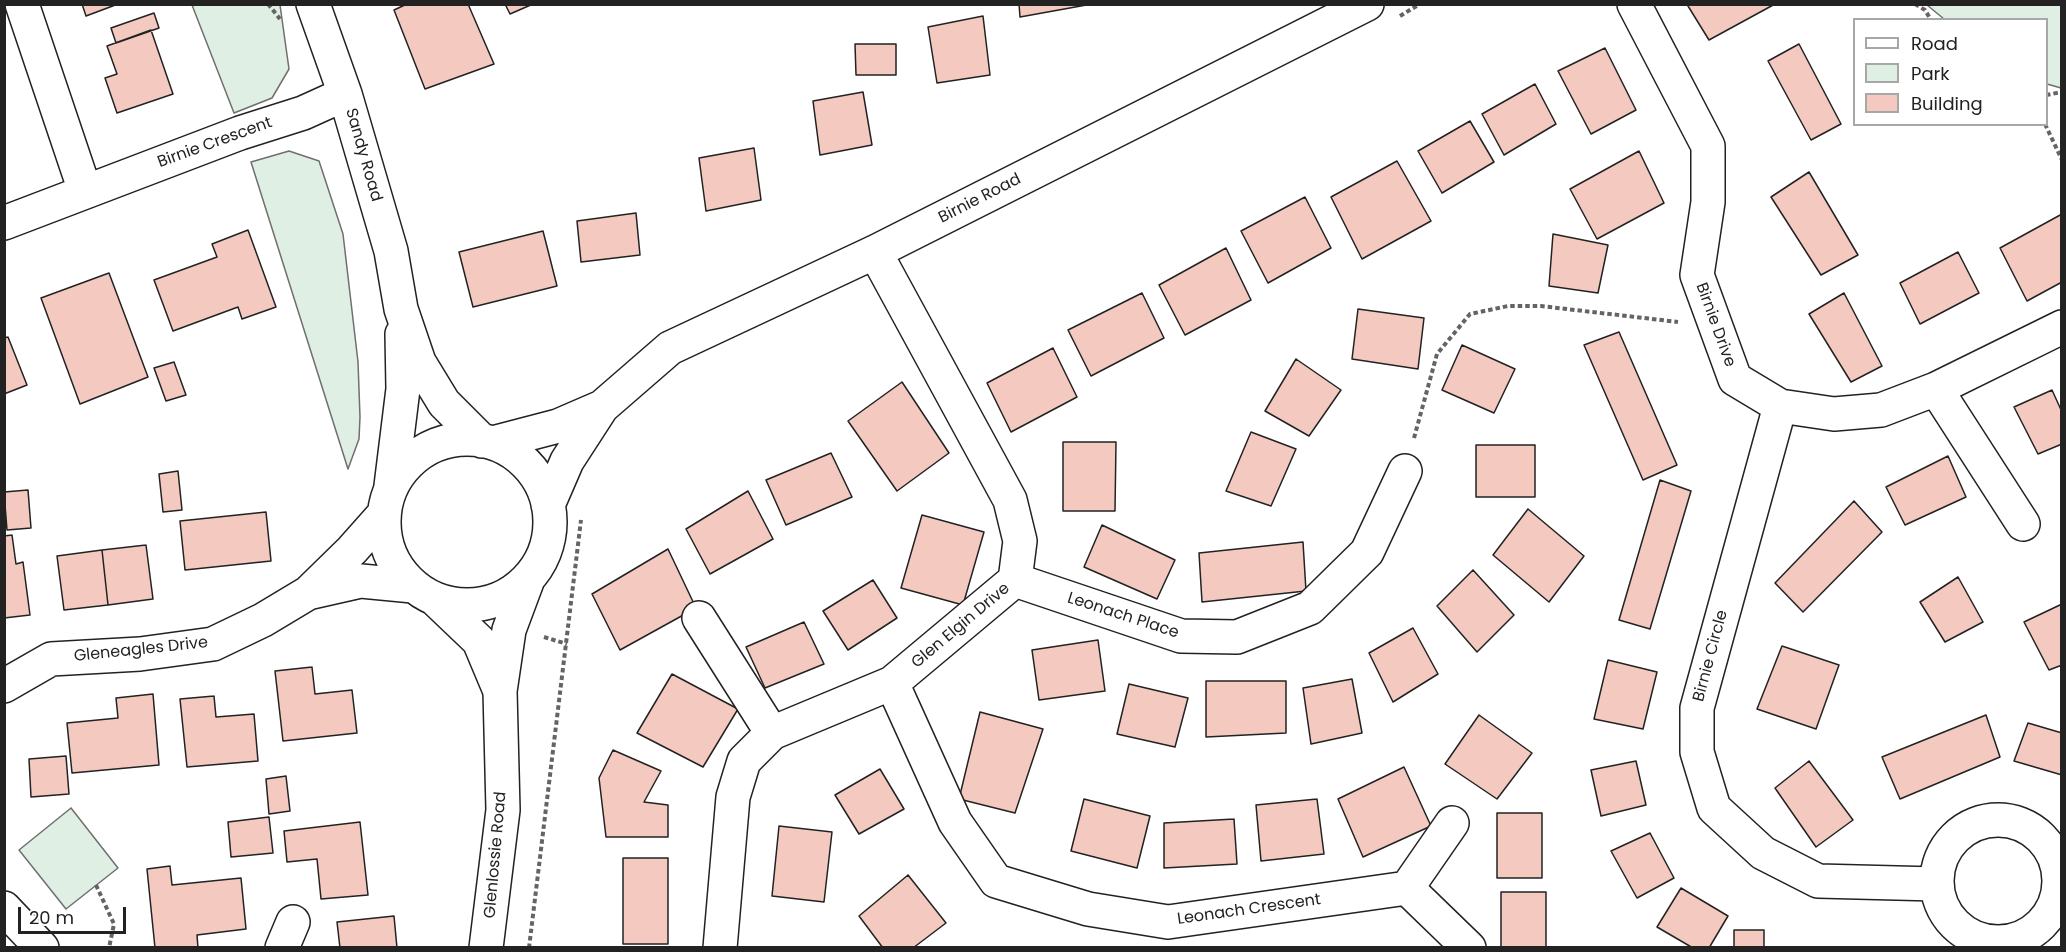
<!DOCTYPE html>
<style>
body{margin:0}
#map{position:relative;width:2066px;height:952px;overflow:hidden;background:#fff;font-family:Poppins,sans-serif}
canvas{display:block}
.frame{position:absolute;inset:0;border:6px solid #222;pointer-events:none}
.legend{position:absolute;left:1853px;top:18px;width:195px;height:108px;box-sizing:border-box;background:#fff;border:2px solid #a7a7a7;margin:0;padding:8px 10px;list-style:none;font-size:18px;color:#222}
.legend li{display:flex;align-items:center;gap:12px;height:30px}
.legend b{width:30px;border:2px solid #a7a7a7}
.scale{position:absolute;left:18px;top:907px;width:108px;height:27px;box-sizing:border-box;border:3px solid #222;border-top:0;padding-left:8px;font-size:18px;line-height:21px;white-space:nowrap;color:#222;-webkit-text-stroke:4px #fff;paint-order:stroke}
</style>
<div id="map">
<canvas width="2066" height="952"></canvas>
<div class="frame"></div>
<ul class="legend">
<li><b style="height:8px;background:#fff"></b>Road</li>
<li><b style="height:16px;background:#e0efe3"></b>Park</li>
<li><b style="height:16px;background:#f3c9c0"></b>Building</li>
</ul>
<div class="scale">20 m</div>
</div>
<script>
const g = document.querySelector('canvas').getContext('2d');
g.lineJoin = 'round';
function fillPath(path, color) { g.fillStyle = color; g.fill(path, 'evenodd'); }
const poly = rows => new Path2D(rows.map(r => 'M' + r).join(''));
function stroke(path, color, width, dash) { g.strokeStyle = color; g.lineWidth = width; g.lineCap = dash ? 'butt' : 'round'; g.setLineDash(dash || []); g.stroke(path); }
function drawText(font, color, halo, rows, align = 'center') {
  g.font = font + ' Poppins,sans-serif'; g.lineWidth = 4.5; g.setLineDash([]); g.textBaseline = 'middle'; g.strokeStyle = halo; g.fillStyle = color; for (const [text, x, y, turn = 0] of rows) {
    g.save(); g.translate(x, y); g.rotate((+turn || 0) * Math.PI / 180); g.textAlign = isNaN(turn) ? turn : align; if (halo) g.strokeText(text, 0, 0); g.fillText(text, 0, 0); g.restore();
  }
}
const green = poly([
 [192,5,280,5,289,69,272,98,234,113,192,5],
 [1927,5,2061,5,2061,88,2047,84,2046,20,1944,19,1927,5],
 [289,151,319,161,343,234,358,362,360,417,359,439,348,469,251,162,289,151],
 [71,808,118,868,66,909,19,850,71,808]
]);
const building = poly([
 [82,4,118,4,86,16,82,4],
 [407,4,468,4,494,64,425,89,394,10,407,4],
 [505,4,533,4,510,14,505,4],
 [1019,4,1092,4,1020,17,1019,4],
 [1691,4,1775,4,1709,40,1688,6,1691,4],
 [154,13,159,28,116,43,111,28,154,13],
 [983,16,990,75,937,83,928,27,983,16],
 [151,30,173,94,117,113,105,78,117,74,107,46,151,30],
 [855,44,896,44,896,75,856,75,855,44],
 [1799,44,1841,124,1811,140,1768,61,1799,44],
 [1605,48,1636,110,1591,134,1558,71,1605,48],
 [1535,84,1556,124,1504,155,1482,114,1535,84],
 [863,92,872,145,820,155,813,101,863,92],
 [1470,121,1494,162,1442,193,1418,151,1470,121],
 [754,148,761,200,706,211,699,158,754,148],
 [1639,151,1664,203,1597,239,1570,189,1639,151],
 [1397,161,1431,221,1362,259,1331,197,1397,161],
 [1809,172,1858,255,1821,275,1771,197,1809,172],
 [1305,197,1331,248,1268,283,1241,231,1305,197],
 [636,213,640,255,581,262,577,221,636,213],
 [2062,214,2062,282,2027,301,2000,248,2062,214],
 [248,230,276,307,242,319,238,307,173,331,154,280,217,257,212,244,248,230],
 [543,231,557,286,473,307,459,252,543,231],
 [1553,234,1608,245,1598,293,1549,286,1553,234],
 [1226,248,1251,300,1185,335,1159,285,1226,248],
 [1958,252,1979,293,1920,324,1900,283,1958,252],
 [109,273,148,377,80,404,41,298,109,273],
 [1142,293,1164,338,1091,376,1068,330,1142,293],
 [1844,293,1882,366,1851,382,1809,314,1844,293],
 [1358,309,1424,318,1418,369,1352,359,1358,309],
 [1619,332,1677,465,1643,480,1584,345,1619,332],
 [8,337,27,385,4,394,4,338,8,337],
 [1462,345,1515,369,1494,413,1442,390,1462,345],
 [1053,348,1077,397,1011,432,987,383,1053,348],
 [1296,359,1341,390,1309,436,1265,411,1296,359],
 [174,362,186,395,166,401,154,368,174,362],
 [902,382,949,453,897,491,848,421,902,382],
 [2052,390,2062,412,2062,444,2038,454,2014,407,2052,390],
 [1251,432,1296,449,1271,506,1226,491,1251,432],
 [1063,442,1116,442,1115,511,1063,511,1063,442],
 [1476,445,1535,445,1535,497,1476,497,1476,445],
 [831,453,852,497,786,525,766,480,831,453],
 [1948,456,1966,497,1905,525,1886,487,1948,456],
 [178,471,182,510,163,512,159,474,178,471],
 [1660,480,1691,491,1650,629,1619,620,1660,480],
 [28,490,31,528,7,530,4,492,28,490],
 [748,491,773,539,710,574,686,529,748,491],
 [1854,501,1882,532,1803,612,1775,583,1854,501],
 [1528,509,1584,556,1549,602,1493,555,1528,509],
 [266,512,271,561,185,570,180,521,266,512],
 [922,515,984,532,963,605,901,588,922,515],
 [1102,525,1175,560,1157,599,1084,567,1102,525],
 [12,535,16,564,23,562,30,615,4,618,4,536,12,535],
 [1303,542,1306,591,1202,602,1199,553,1303,542],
 [146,545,153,599,108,605,102,550,146,545],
 [668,549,696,608,620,650,592,594,668,549],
 [102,550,108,605,64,610,57,556,102,550],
 [1473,570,1514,615,1477,652,1437,606,1473,570],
 [1958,577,1983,622,1945,642,1920,602,1958,577],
 [873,580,897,618,848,650,823,611,873,580],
 [2062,604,2062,665,2049,670,2024,622,2062,604],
 [804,622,824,664,765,688,746,647,804,622],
 [1413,628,1438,674,1393,702,1369,653,1413,628],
 [1098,640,1105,691,1039,700,1032,650,1098,640],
 [1782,646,1839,665,1816,729,1757,709,1782,646],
 [1608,660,1657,672,1643,729,1594,719,1608,660],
 [312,667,315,694,352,690,357,733,283,741,275,671,312,667],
 [672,674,738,709,703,767,637,733,672,674],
 [1352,679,1362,733,1311,744,1303,688,1352,679],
 [1206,681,1286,681,1286,733,1206,737,1206,681],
 [1129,684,1188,698,1175,747,1117,734,1129,684],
 [153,694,159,765,72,773,67,723,118,718,116,698,153,694],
 [214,696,216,717,254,714,258,761,187,767,180,699,214,696],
 [980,712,1043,729,1015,813,959,799,980,712],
 [1479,715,1532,753,1497,799,1445,764,1479,715],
 [1986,715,2000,757,1900,799,1882,757,1986,715],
 [2028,723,2062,733,2062,775,2014,761,2028,723],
 [613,750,661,771,644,802,668,805,668,837,606,837,599,778,613,750],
 [66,756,69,794,31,797,29,759,66,756],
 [1636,761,1646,805,1601,816,1591,770,1636,761],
 [1809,761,1853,820,1816,847,1775,788,1809,761],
 [1404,767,1431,826,1363,857,1338,799,1404,767],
 [880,769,904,809,859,834,835,795,880,769],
 [286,776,290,811,269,814,266,779,286,776],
 [1084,799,1150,816,1137,868,1071,851,1084,799],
 [1317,799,1324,854,1261,861,1256,805,1317,799],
 [1497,813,1542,813,1542,878,1497,878,1497,813],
 [269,817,273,853,231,857,228,822,269,817],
 [1234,819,1237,864,1164,868,1164,823,1234,819],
 [360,822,368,895,321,899,317,859,287,862,284,831,360,822],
 [779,826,832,832,824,902,772,896,779,826],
 [1650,833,1674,878,1637,898,1611,851,1650,833],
 [623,858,668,858,668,944,623,944,623,858],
 [170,866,172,885,241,878,246,929,197,935,198,948,155,948,147,869,170,866],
 [908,875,946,923,913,948,883,948,859,916,908,875],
 [1681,888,1728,916,1709,948,1693,948,1657,927,1681,888],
 [1501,892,1546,892,1546,948,1501,948,1501,892],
 [394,916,397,948,340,948,337,922,394,916],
 [1734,930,1764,930,1764,948,1734,948,1734,930]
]);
const path = poly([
 [268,4,280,19],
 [1915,4,1925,10,1931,20],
 [1400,16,1420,4],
 [2046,95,2062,92],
 [2045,124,2062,160],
 [1414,438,1437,354,1470,314,1508,306,1541,306,1678,322],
 [544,637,567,644],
 [96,885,114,924,109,948],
 [2002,943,2002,948],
 [529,948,581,520]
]);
const minor = poly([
 [22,4,85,191],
 [313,4,345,94,391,251,401,309,419,362,444,403,482,441],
 [1634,4,1708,146,1708,202,1697,275,1735,379,1780,406,1834,414,1881,410,1936,389,2062,327],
 [4,223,240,133,303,113,345,94],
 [1936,389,2023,524],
 [1780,406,1697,708,1697,752,1714,808,1763,853,1818,881,1936,884],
 '384 522a83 83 0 1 1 166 0a83 83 0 1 1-166 0Z',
 [493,443,558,426,602,407],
 [391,486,403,389,402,334],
 [548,505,567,461,602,407,670,348,875,252,1367,4],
 [1015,580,1181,636,1237,637,1310,608,1367,552,1405,471],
 [308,593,361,581,413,586],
 [435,599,479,641,500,691],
 [699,618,772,733],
 [892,683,955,822,996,881,1088,909,1168,922,1407,888,1452,823],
 [4,686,51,659,140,654,213,644,263,620,308,593,352,550,384,514],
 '1937 881a61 61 0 1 1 122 0a61 61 0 1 1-122 0Z',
 [1407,888,1469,948],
 [4,908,42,948],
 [282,948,293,922],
 [486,948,503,810,500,691,509,630,528,579],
 [720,948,733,797,744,761,772,733,892,683,1015,580,1020,541,1010,500,875,252]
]);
const streetNames = [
 ["Birnie Crescent",215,143,-20],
 ["Sandy Road",363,155,74],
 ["Birnie Road",980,199,-27],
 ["Birnie Drive",1715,325,70],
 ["Leonach Place",1123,616,18],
 ["Glen Elgin Drive",961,626,-40],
 ["Gleneagles Drive",141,650,-6],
 ["Birnie Circle",1711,656,-75],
 ["Glenlossie Road",496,855,-85],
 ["Leonach Crescent",1249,910,-8]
];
fillPath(green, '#e0efe3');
stroke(green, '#6f6f6f', 1.5);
fillPath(building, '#f3c9c0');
stroke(building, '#222', 1.5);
stroke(minor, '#222', 36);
stroke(path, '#646464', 4, [4.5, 3]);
stroke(minor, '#fff', 33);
drawText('16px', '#222', '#fff', streetNames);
</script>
